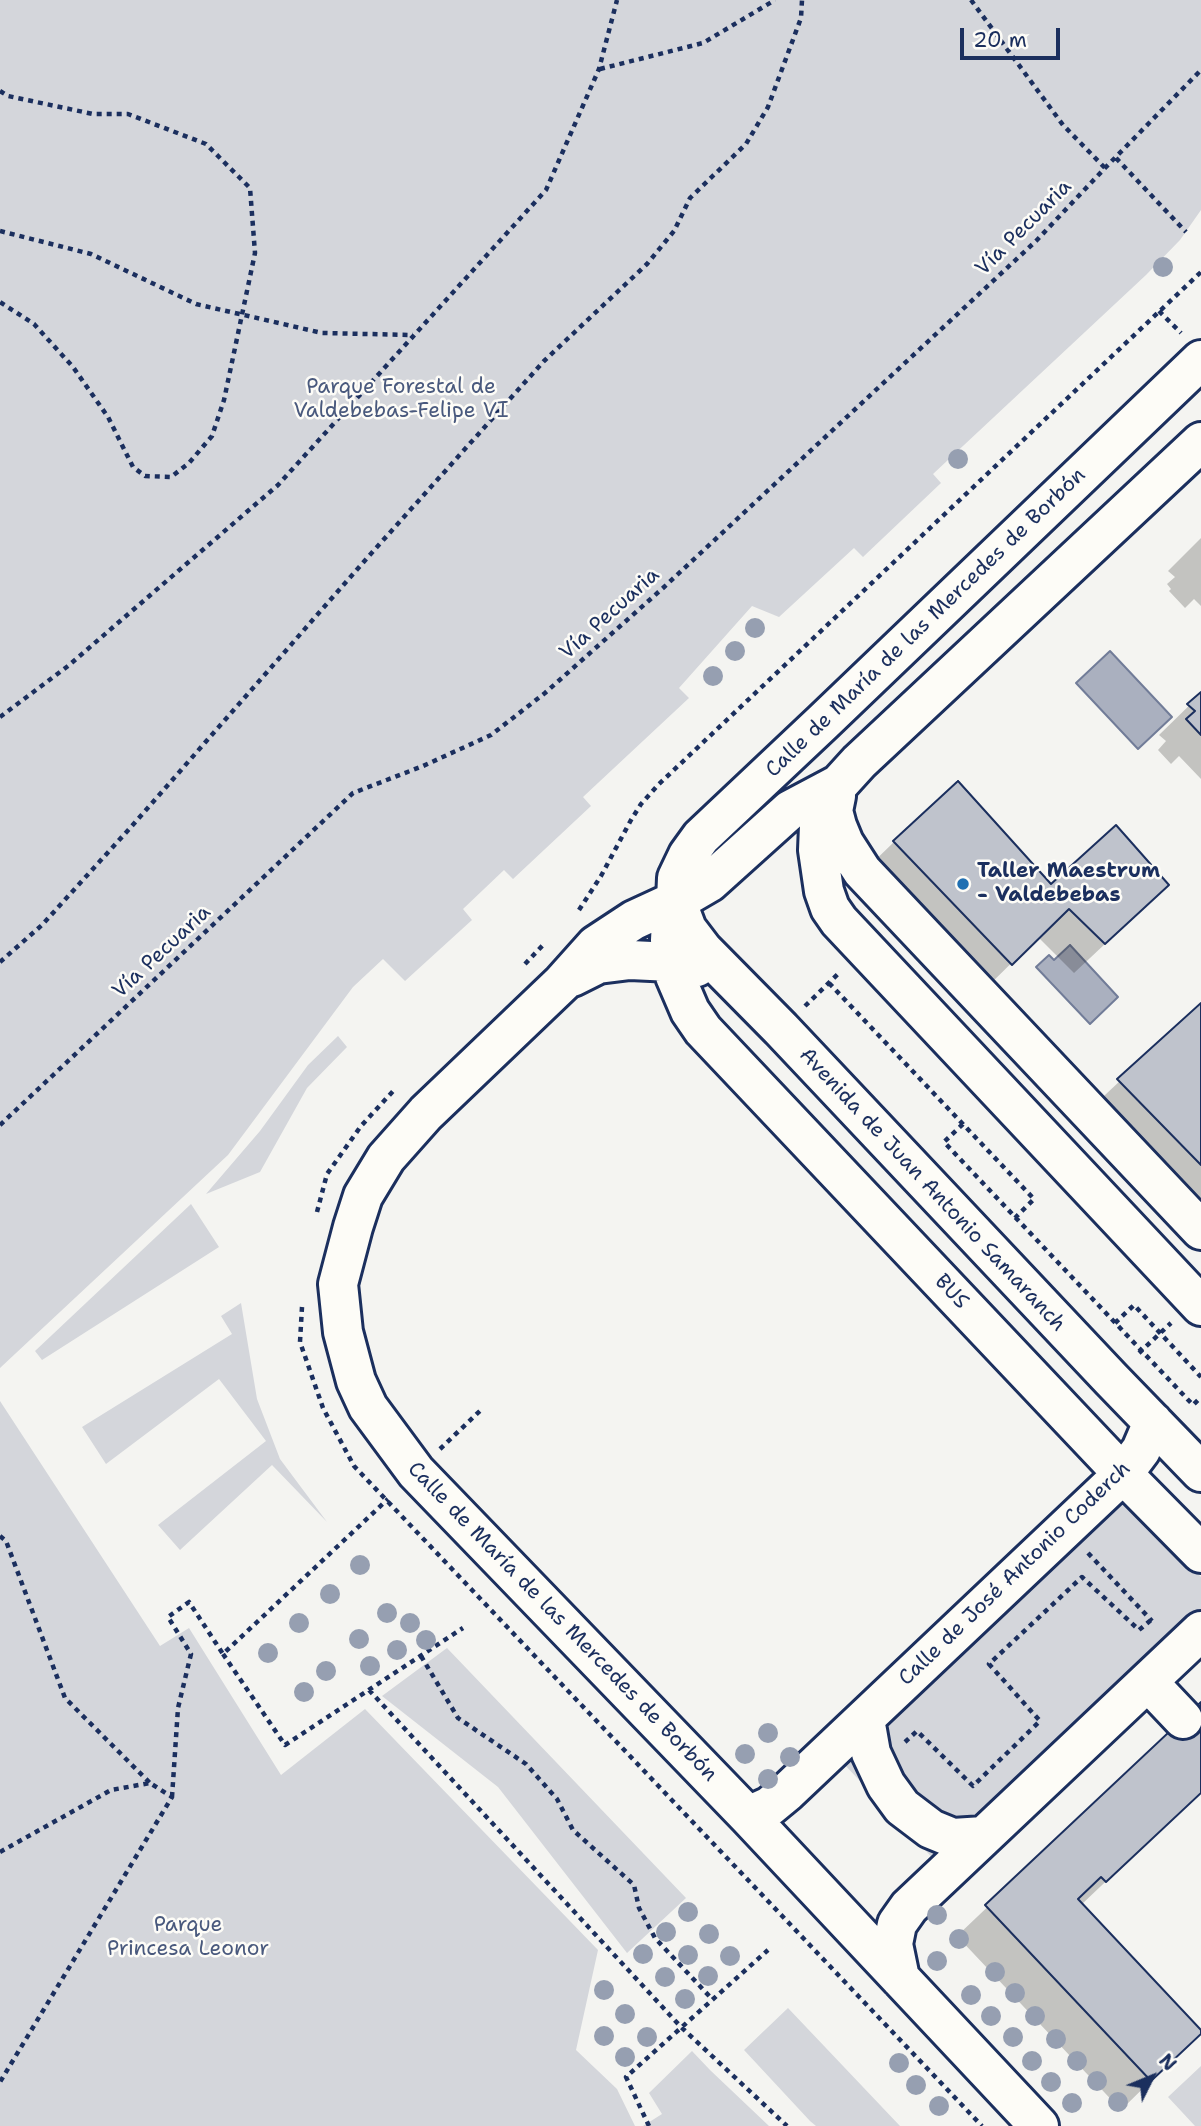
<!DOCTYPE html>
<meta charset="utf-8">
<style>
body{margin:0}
#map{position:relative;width:1201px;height:2126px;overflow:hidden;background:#f4f4f1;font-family:"Shantell Sans",sans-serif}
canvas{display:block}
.north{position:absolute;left:1117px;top:2042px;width:70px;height:70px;-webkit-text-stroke:5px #fdfcf7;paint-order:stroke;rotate:47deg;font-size:19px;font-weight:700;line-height:28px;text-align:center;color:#1b2f5e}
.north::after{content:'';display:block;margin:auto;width:24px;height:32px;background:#1b2f5e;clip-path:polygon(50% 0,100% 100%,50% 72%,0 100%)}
.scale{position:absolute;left:960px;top:28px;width:100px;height:32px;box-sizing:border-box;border:4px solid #1b2f5e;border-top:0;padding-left:9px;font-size:21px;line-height:24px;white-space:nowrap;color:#1b2f5e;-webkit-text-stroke:5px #fdfcf7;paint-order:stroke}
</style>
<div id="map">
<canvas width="1201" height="2126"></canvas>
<div class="north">N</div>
<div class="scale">20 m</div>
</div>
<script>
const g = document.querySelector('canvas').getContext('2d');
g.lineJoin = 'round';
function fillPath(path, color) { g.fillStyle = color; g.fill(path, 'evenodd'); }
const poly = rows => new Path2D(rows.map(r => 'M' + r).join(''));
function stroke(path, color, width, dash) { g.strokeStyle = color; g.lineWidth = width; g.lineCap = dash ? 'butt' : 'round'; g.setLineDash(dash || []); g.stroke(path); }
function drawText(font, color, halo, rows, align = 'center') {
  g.font = font + ' "Shantell Sans",sans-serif'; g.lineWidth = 5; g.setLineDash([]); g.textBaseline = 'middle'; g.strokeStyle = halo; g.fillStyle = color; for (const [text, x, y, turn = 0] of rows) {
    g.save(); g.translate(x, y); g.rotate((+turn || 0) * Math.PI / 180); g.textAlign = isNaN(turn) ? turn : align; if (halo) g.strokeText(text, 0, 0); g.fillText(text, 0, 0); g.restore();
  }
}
const green = poly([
 [0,0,1201,0,1201,210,1180,240,1146,275,933,474,941,483,863,557,854,548,779,617,752,606,679,688,689,698,583,797,591,806,513,879,504,870,463,909,472,920,405,981,383,959,353,987,228,1155,0,1368],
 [338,1036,347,1047,307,1088,260,1172,206,1194,260,1131,308,1065],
 [191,1204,219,1247,42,1360,35,1351],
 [241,1303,257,1399,280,1459,327,1522,272,1465,180,1550,158,1525,266,1441,219,1379,106,1464,82,1427,232,1334,221,1316],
 [0,1401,160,1646,189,1628,281,1775,365,1709,598,1950,576,2050,617,2089,635,2126,0,2126],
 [1124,1496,1201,1577,1201,1623,942,1868,842,1762],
 [447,1648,686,1898,627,1953,498,1787,382,1696],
 [788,2008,900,2126,816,2126,810,2121,744,2050],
 [692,2051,710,2070,769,2126,643,2126,662,2114,649,2093],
 [1201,2066,1201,2126,1195,2126,1168,2097]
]);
const water = poly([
 [1110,651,1172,717,1138,749,1076,683,1110,651],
 [1070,945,1118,997,1090,1024,1036,967,1049,955,1054,960,1070,945]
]);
const shadow = poly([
 [1201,538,1201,606,1194,599,1185,608,1169,591,1171,589,1167,584,1175,577,1168,571],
 [1201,694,1201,779,1179,756,1171,764,1158,750,1166,741,1159,735],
 [958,784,1050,887,1137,914,1074,973,1038,937,981,993,864,871,894,842],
 [1201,1005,1201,1225,1089,1110],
 [1201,1704,1201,1791,1081,1905,1171,2061,1121,2110,957,1936]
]);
const building = poly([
 [1201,692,1201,735,1186,719,1195,711,1187,704,1201,692],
 [958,781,1051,884,1116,825,1169,885,1105,944,1069,909,1012,965,893,841,958,781],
 [1201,1003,1201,1165,1117,1079,1201,1003],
 [1201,1702,1201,1793,1106,1882,1101,1877,1078,1899,1201,2030,1201,2034,1151,2081,985,1905,1201,1702]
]);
const path = poly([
 [971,0,1063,125,1105,168],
 [600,69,703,43,775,0],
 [0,91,8,96,93,114,128,114,206,144,250,188,255,253,224,400,212,436,189,463,171,477,145,476,133,467,108,417,73,367,34,324,0,302],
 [1116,158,1186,232],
 [0,231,91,254,196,304,322,333,413,335],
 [1159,311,1181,333],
 [0,717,68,666,278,485,546,190,599,69,617,0],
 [579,910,601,876,631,820,641,804,659,784,1201,272],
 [0,962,42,925,131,827,368,557,544,361,647,264,674,231,690,198,746,144,768,107,801,18,802,0],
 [525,964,543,945],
 [829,983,1034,1199,1015,1218],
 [805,1006,839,973],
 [963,1124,944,1142,1193,1405,1201,1397],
 [0,1125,353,793,423,766,491,735,545,693,663,588,1036,241,1105,168,1201,70],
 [317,1212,327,1174,361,1126,395,1089],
 [302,1307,300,1342,323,1408,354,1466,982,2126],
 [1115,1323,1134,1305,1201,1377],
 [1139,1353,1171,1323],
 [440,1449,483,1408],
 [0,1536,6,1541,65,1698,150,1783],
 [1088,1553,1152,1621],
 [223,1654,285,1745,463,1628],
 [421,1656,458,1718,526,1764,557,1799,573,1830,634,1885,639,1908,655,1938,712,1999],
 [369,1690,681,2027,787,2126],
 [905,1742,917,1731,973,1786,1040,1721,989,1664,1082,1577,1139,1630,1151,1620],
 [172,1797,178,1708,191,1654,168,1617,189,1602,223,1654,388,1499],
 [0,1852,111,1790,150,1783,172,1797,0,2082],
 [649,2126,626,2077,768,1950]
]);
const minor = poly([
 [1201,360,823,722,701,837,688,855,677,878,676,900,671,922,670,940,675,976,690,1011,703,1030,1123,1474,1201,1553],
 [1201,442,859,762,839,784,823,810,819,826,818,850,824,891,830,908,839,921,1201,1306],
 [839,784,790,810,710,882,686,896,634,920,596,945,562,983,426,1113,386,1158,363,1196,353,1227,338,1284,343,1332,356,1381,368,1407,416,1472,748,1816,1039,2126],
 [836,796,833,811,837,826,844,843,862,871,1201,1230],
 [676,900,687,929,703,950,781,1029,1111,1379,1201,1472],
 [572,977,598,964,630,960,672,962,697,967],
 [1148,1682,1183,1719],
 [865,1719,871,1753,886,1785,902,1807,931,1829,953,1838,984,1836],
 [748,1816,770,1806,787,1792,1123,1474,1141,1450,1153,1422],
 [900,1978,893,1944,897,1924,909,1907,1201,1631]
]);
const trees = [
 [1163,267],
 [958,459],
 [755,628],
 [735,651],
 [713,676],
 [360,1565],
 [330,1594],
 [387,1613],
 [299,1623],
 [410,1623],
 [359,1639],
 [426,1640],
 [397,1650],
 [268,1653],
 [370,1666],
 [326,1671],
 [304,1692],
 [768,1733],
 [745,1754],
 [790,1757],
 [768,1779],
 [688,1912],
 [937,1915],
 [666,1932],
 [709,1934],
 [959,1939],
 [643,1954],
 [688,1955],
 [730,1956],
 [937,1961],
 [995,1972],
 [708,1976],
 [665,1977],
 [604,1990],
 [1015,1993],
 [971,1995],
 [685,1999],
 [625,2014],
 [991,2016],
 [1035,2016],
 [604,2036],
 [647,2037],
 [1013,2037],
 [1056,2039],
 [625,2057],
 [1032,2061],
 [1077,2061],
 [899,2063],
 [1097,2081],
 [1051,2082],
 [916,2085],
 [1118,2102],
 [1072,2103],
 [939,2106]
];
const markers = [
 [963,884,7,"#1f6fb2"]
];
const streetNames = [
 ["Vía Pecuaria",1024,228,-45],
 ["Vía Pecuaria",610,614,-42],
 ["Calle de María de las Mercedes de Borbón",926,623,-44],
 ["Vía Pecuaria",162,952,-43],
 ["Avenida de Juan Antonio Samaranch",932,1190,47],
 ["BUS",951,1292,47],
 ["Calle de José Antonio Coderch",1015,1574,-44],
 ["Calle de María de las Mercedes de Borbón",562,1622,46]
];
const parkNames = [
 ["Parque Forestal de",401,388],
 ["Valdebebas-Felipe VI",401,412],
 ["Parque",188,1926],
 ["Princesa Leonor",188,1950]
];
const poiNames = [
 ["Taller Maestrum",977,872],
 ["- Valdebebas",977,896]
];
fillPath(green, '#d4d6db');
fillPath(water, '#aab0bf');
stroke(water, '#717c98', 2);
fillPath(shadow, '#0003');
fillPath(building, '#bfc3cc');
stroke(building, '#1b2f5e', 2);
stroke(minor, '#1b2f5e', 44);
stroke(path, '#1b2f5e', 4.5, [5, 5]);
stroke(minor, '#fdfcf7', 38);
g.fillStyle = '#969fb1';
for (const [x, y] of trees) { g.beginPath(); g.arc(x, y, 10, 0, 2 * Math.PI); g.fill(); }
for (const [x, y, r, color] of markers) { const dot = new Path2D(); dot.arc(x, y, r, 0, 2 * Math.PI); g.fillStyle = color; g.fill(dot); stroke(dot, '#fdfcf7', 2.5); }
drawText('21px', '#1b2f5e', '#fdfcf7', streetNames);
drawText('21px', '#49597d', '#fdfcf7', parkNames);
drawText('bold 21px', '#1b2f5e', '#fdfcf7', poiNames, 'left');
</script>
